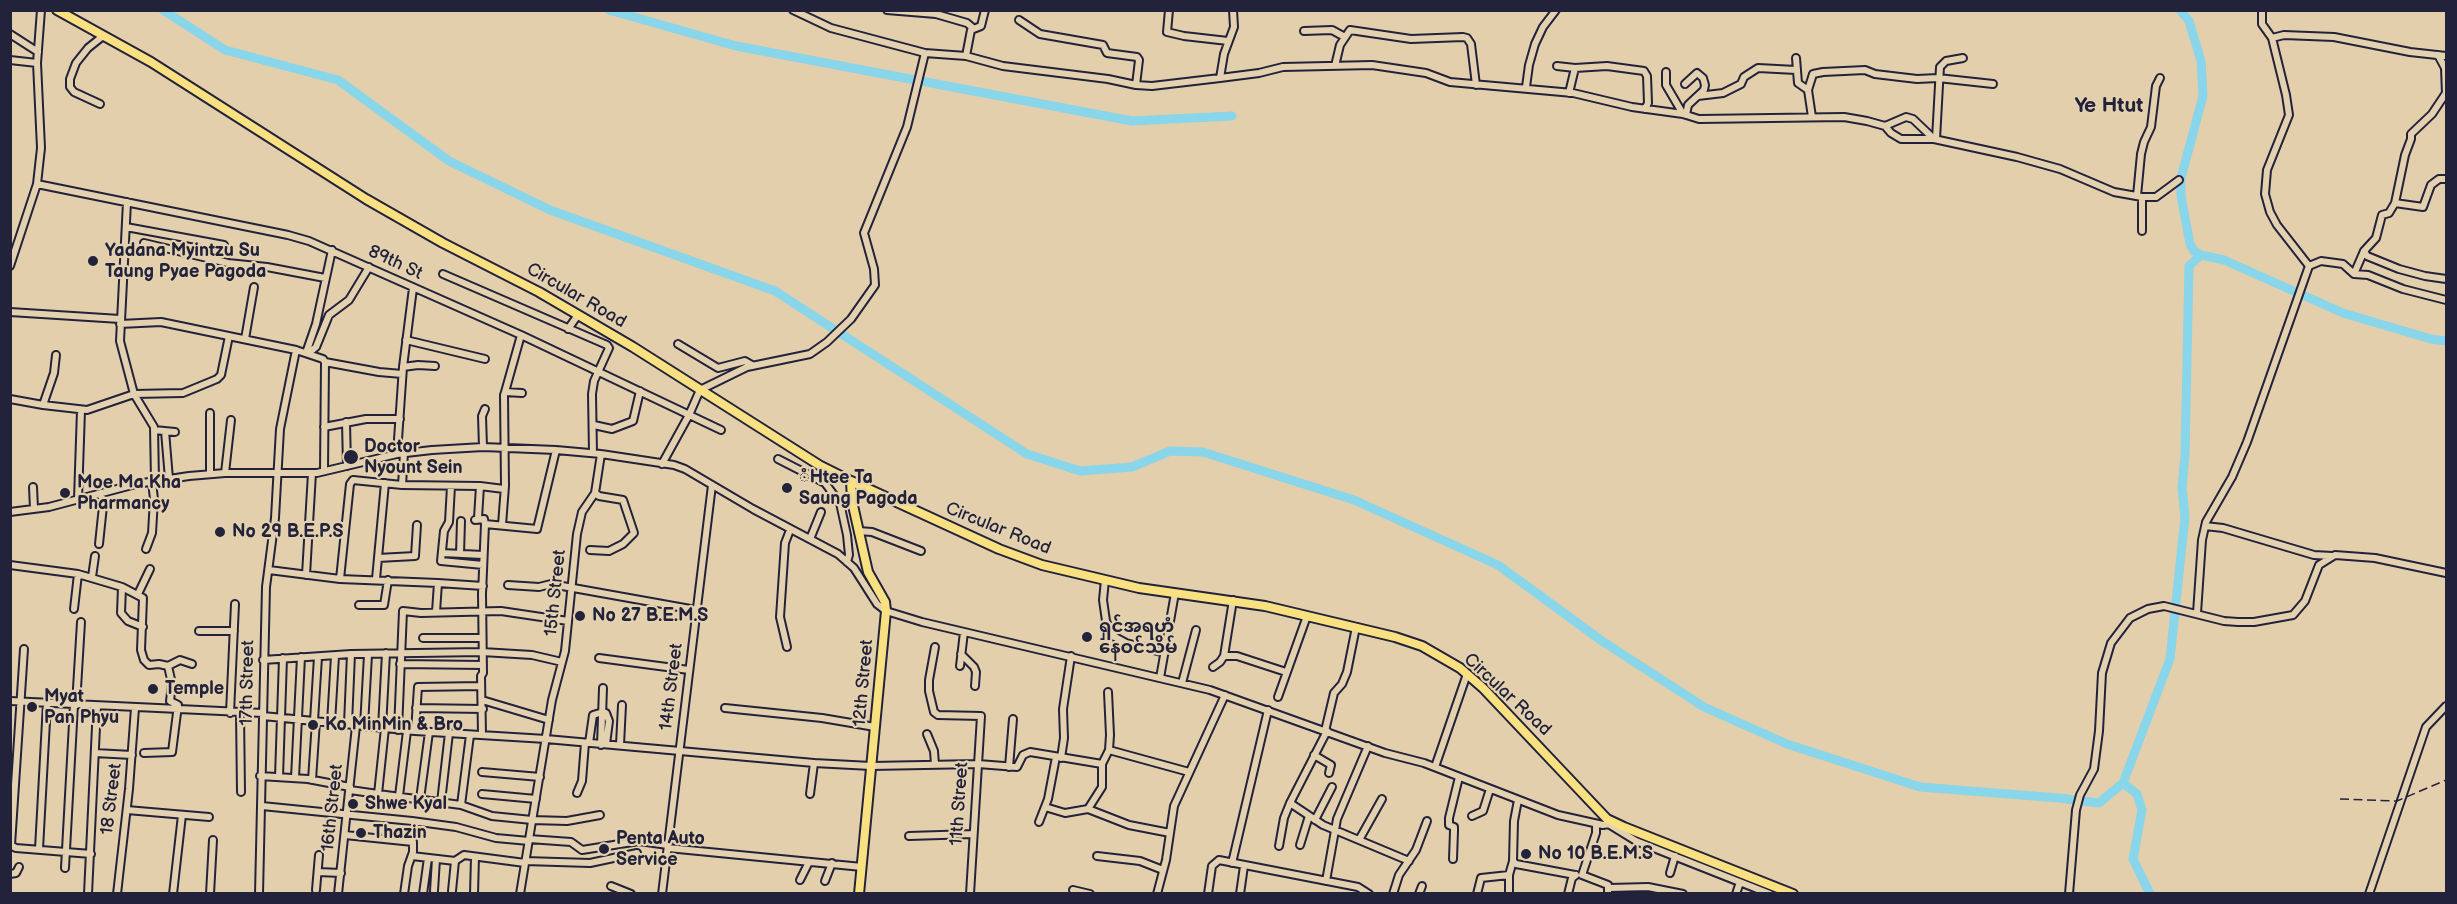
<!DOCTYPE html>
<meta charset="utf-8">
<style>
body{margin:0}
#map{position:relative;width:2457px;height:904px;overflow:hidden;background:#e3cfab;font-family:"Balsamiq Sans",sans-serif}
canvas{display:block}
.frame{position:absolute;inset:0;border:12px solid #22223b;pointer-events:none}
</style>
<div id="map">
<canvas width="2457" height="904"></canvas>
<div class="frame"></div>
</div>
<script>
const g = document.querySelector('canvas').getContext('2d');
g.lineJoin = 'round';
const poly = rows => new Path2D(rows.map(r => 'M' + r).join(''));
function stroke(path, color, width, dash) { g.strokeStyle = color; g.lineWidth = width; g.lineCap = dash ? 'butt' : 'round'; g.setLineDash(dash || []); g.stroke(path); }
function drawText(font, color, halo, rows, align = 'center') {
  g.font = font + ' "Balsamiq Sans","Noto Sans Myanmar",sans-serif'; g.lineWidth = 4.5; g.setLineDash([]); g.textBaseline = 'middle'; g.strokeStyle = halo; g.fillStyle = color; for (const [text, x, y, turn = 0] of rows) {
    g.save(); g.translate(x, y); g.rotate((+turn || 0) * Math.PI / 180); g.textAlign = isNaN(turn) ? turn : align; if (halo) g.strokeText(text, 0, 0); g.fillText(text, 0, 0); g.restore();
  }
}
const river = poly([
 [163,10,225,50,338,80,449,161,550,210,775,291,1027,454,1080,471,1132,467,1170,451,1203,452,1354,500,1498,565,1602,641,1704,707,1787,744,1920,787,2059,798,2099,803,2123,783,2170,659,2185,517,2182,488,2185,455,2189,266,2201,255,2224,260,2343,313,2431,339,2446,341],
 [609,10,736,46,1132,121,1232,116],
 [2180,10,2189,21,2201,61,2203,96,2181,178,2181,196,2190,244,2194,251,2201,255],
 [2123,783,2137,794,2142,810,2133,859,2150,894]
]);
const minor = poly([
 [793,10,831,28,925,53,966,56,1003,66,1108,79,1136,85,1152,86,1220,78,1259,73,1283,67,1372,65,1426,73,1450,82,1573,93,1632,107,1683,114,1699,119,1844,117,1867,121,1885,126,1891,133,1901,139,1934,139,2017,157,2060,169,2114,192,2142,197,2156,197,2179,180],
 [887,10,936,14,967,23,973,28],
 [1169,10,1167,32,1184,36,1228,41],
 [1019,20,1040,34,1103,45,1107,53,1137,57,1139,60,1136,85],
 [1304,31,1332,30,1343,36],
 [10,34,38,52],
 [2272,38,2284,35,2334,37,2410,52,2446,56],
 [2438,55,2445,68,2446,94],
 [966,56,971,30,981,26,985,10],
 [1796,58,1798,83,1808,90],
 [10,60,37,63],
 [1335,66,1340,45,1350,30,1411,39,1463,37,1467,38,1471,44,1476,85],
 [1557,66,1575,68,1607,66,1644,71,1647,76,1648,103,1645,109],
 [1666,72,1666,85,1683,114],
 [1220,78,1224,54,1234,27,1233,10],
 [1685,84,1697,73,1703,78,1705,85,1704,90,1688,105,1686,115],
 [1526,87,1529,65,1535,44,1543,27,1556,10],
 [1569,93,1575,68],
 [1698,96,1723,93,1741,84,1744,77,1758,68,1796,70],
 [100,104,74,92,70,87,70,79,76,63,88,48,103,36],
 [1812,117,1808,90,1813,74,1823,72,1865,70,1875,74,1917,79,1938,78,1993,84],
 [1885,126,1906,117,1913,119,1934,139],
 [1936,139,1940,67,1946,61,1963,58],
 [37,184,288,235,309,241,521,335,721,430],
 [2137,196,2141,154,2144,142,2151,127,2156,86,2160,78],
 [127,202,120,341,134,394,154,427,155,481],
 [2395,203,2405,155,2411,139,2411,134,2432,114,2446,93],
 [126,227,224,245],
 [2142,231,2142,197],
 [144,243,228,263,267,267,325,278],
 [2364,251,2367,256,2399,269,2425,276,2446,279],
 [10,266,37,184,41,148,37,63,41,10],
 [2309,266,2321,261,2343,264,2354,274,2368,275,2403,289,2446,300],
 [443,274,607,345,609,348,594,381,592,394,593,453],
 [2354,274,2364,251,2376,238,2382,215,2389,213,2395,203,2423,207,2431,185,2439,179,2446,179],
 [10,312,120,319],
 [120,324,161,322,296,350],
 [568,329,578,315],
 [245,339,254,287],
 [406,340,485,359],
 [678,344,718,368,745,361,752,365],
 [307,351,310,352,316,347,329,315,349,300,369,267],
 [306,353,316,324,332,250],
 [325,362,379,372,402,374],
 [403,367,418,365,435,366],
 [505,392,521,335],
 [10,399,43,405,87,410,134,394,183,393,217,379,221,375,229,336],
 [43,405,54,373,56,355],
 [210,413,210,474],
 [346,422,347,466],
 [594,425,612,429,633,421,640,391],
 [324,427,366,419,400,419],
 [154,430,175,432],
 [165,431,169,479],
 [483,447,482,416,485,409],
 [397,454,403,367,413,288],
 [778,459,825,483,840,503],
 [662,464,689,415,700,390,747,367,810,354,827,342,851,319,875,285,874,269,864,233,907,127,925,53],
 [225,473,231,420],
 [402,485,404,453],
 [451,486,449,522,444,531,441,561,483,565],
 [33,487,34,509],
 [78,499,81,410],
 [10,512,49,507,136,484,189,476,225,473,317,473,397,454,432,450,483,447,556,450,601,454,674,465,685,469,753,509,838,554,854,568,877,604,886,611,922,622,1210,690,1385,753,1424,763,1558,815,1603,825,1614,823],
 [478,518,480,486],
 [475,520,484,519,485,524,482,594,483,673,481,676,482,735],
 [485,524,537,529,556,450],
 [502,525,505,486,504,395,505,392,522,393],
 [2205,526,2223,528,2314,555,2332,556],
 [858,531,872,532,921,551],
 [810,539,821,512],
 [99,544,103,506,101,493],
 [146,549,152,533,154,499,152,482],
 [590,550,609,551,623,544,634,533,623,500,599,496,595,493],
 [442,553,483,555],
 [460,554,461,521],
 [378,558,415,556,417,525],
 [847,562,849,555,847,535,840,503,851,495],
 [10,565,78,574,122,587,143,598,141,650,144,660,149,665,159,664,168,666,172,684,170,701,178,705,172,752,144,753],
 [269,570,340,579,438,583],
 [306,575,312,473],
 [92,577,95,556],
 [340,579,350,484,353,480,402,485,480,486,504,489],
 [376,579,385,483],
 [1105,580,1103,600,1106,621,1113,636,1126,643,1165,653],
 [508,585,539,587,551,584,696,610],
 [122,587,121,613,128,621,143,627],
 [138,594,150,569],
 [359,605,384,605,388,580],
 [74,609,78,574],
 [436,612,438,583,483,586],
 [2197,613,2202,540,2206,522,2232,477,2247,442,2309,266,2277,225,2270,212,2265,194,2267,170,2289,115,2286,95,2272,38,2262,24,2262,10],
 [199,631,234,631],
 [423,638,482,638],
 [787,647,780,617,785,543,790,530],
 [935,647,929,680,929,691,934,712,938,715,981,716,970,894],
 [961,654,974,667,976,672,975,686],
 [1224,656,1233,600],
 [599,658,689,670],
 [263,660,351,654,482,652,532,655,562,662],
 [400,664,483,665],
 [168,666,180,660,192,664],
 [960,666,964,632],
 [1213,667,1220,662,1224,656,1237,656,1286,672],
 [1160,678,1175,593],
 [1182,683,1196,630],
 [1278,697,1307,616],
 [482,700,549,720],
 [10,701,263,713],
 [76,705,81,622],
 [416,708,483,709],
 [725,708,822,718,875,727],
 [603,712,606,713,609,721,606,744],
 [230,713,235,604],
 [240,713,241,792],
 [263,716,415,731,546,739,814,763,871,766,978,764,1017,767,1023,755,1030,752,1102,764],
 [314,721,318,657],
 [331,723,335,656],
 [348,724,351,654],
 [364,726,368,655],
 [382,728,386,653],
 [385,728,378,794,461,805,492,816,532,820,567,821,600,815],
 [398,730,403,611,421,613,501,611,568,621],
 [415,731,418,687,481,686],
 [1325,731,1334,693,1342,684,1347,672,1356,627],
 [927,734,934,751,935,765],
 [589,743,593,715,603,712],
 [601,745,603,688],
 [620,745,622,705],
 [1109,750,1189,772],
 [95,753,132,755],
 [1314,755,1331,765,1329,773],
 [1061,758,1064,738,1063,709,1071,656],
 [1009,767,1013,719],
 [1435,767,1467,674],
 [482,772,540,777],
 [260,776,308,779,350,787],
 [279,777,283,658],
 [295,778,301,657],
 [312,780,316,721],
 [350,790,378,794],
 [577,793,582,781,585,743],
 [482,794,536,799],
 [810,794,814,763],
 [399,796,407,731],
 [420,799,429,732],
 [1518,800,1514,821,1513,861,1516,864,1575,875],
 [441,802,449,733],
 [1290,803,1323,825,1409,861],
 [461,805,470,735],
 [262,806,412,821,456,827,496,838,529,841],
 [1045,807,1065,813,1088,809,1102,787,1102,764,1109,750,1110,735,1108,692],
 [1088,809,1129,825,1170,833],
 [127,810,209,817],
 [1472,816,1483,811,1490,789],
 [1315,820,1332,787],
 [1039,822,1048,799,1056,757],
 [1596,824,1596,833,1582,875,1608,885,1608,894],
 [1610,825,1636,841,1770,894],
 [345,835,413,842,413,852,408,866,404,894],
 [909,836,973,834],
 [529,839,571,842,582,850,639,841,668,845],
 [1359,840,1382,799],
 [10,845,16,848,91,854],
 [11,845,24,649],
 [1300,845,1309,816],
 [1279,846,1284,818,1290,803,1327,731],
 [668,848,862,867],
 [39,849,47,703],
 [412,856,455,861,464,855,525,863],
 [1097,856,1140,861,1163,870],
 [1453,859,1454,831,1454,827,1449,825,1449,818,1459,777],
 [525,861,590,863,637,853],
 [1232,863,1268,710],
 [65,868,74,705],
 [318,872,341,873],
 [1670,873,1675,856],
 [10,874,16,873,19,867],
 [800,880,809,862],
 [825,881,832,863],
 [1326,881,1337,819,1368,746],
 [611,886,631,894],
 [1609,888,1648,887,1683,894],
 [316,890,319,855],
 [1073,890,1090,894],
 [434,891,436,859],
 [452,891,455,861],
 [88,894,97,706],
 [117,894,129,789,135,708],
 [173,894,182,815],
 [210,894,213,840],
 [259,894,266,587,275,518,280,429,296,350,323,359,325,362,324,471],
 [338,894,356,726],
 [423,894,428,858],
 [474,894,475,857],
 [520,894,552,700,565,651,577,534,582,512,595,493,601,454],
 [662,894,712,485],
 [1157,894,1166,860,1174,806,1225,695],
 [1208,894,1212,866,1219,860,1358,887,1369,894],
 [1240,894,1244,866],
 [1393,894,1399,875,1416,850,1427,821],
 [1419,894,1422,886],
 [1477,894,1481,878,1509,875],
 [1509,894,1509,875,1513,861],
 [1568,894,1572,878,1576,875],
 [1736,894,1740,882],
 [2069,894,2076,810,2080,795,2094,769,2099,731,2102,673,2111,643,2130,618,2148,609,2164,606,2224,621,2238,622,2254,622,2293,615,2305,601,2319,565,2335,555,2375,558,2446,573],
 [2369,894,2426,727,2446,706]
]);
const major = poly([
 [57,10,151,62,366,199,443,243,539,292,633,347,819,465,851,481,999,549,1042,565,1139,588,1265,606,1395,637,1422,646,1460,668,1483,688,1607,819,1624,827,1793,894],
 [851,481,852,501,868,572,885,602,886,611,859,894]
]);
const rail = poly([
 [2340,799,2397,801,2446,780]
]);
const markers = [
 [93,261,6,"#22223b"],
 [351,457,8,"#22223b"],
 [787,488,6,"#22223b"],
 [65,493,6,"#22223b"],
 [220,532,6,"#22223b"],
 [580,616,6,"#22223b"],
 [1087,637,6,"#22223b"],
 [153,689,6,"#22223b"],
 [32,707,6,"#22223b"],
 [313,725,6,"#22223b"],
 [353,804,6,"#22223b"],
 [361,833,6,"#22223b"],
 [604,849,6,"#22223b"],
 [1526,854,6,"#22223b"]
];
const poiNames = [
 ["Yadana Myintzu Su",105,251],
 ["Taung Pyae Pagoda",105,272],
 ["Doctor",364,447],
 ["Nyount Sein",364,468],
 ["ံHtee Ta",799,478],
 ["Saung Pagoda",799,499],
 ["Moe Ma Kha",77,483],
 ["Pharmancy",77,504],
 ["No 29 B.E.P.S",232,532],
 ["No 27 B.E.M.S",592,616],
 ["ရှင်အရဟံ",1099,627],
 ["နေဝင်သိမ်",1099,648],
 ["Temple",165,689],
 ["Myat",44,697],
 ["Pan Phyu",44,718],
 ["Ko MinMin & Bro",325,725],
 ["Shwe Kyal",365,804],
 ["Thazin",373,833],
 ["Penta Auto",616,839],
 ["Service",616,860],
 ["No 10 B.E.M.S",1538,854]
];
const streetNames = [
 ["89th St",395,263,25],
 ["Circular Road",576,296,30],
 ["Circular Road",998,529,22],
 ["15th Street",556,593,-84],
 ["17th Street",248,683,-89],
 ["12th Street",864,683,-85],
 ["14th Street",672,687,-83],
 ["Circular Road",1507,695,43],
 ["18 Street",112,799,-83],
 ["11th Street",960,804,-86],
 ["16th Street",333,808,-84]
];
const quarterNames = [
 ["Ye Htut",2109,107]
];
stroke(river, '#89d5e9', 9);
stroke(minor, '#22223b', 10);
stroke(major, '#22223b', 12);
stroke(minor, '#e3d1af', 6);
stroke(major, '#f9e181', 8);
stroke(rail, '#22223b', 1.5, [9, 4.5]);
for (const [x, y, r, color] of markers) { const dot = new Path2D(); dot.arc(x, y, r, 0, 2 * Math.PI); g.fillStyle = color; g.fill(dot); stroke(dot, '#e3d1af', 2); }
drawText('bold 18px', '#22223b', '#e3d1af', poiNames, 'left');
drawText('18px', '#22223b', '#e3d1af', streetNames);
drawText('bold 21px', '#22223b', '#e3d1af', quarterNames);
</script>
